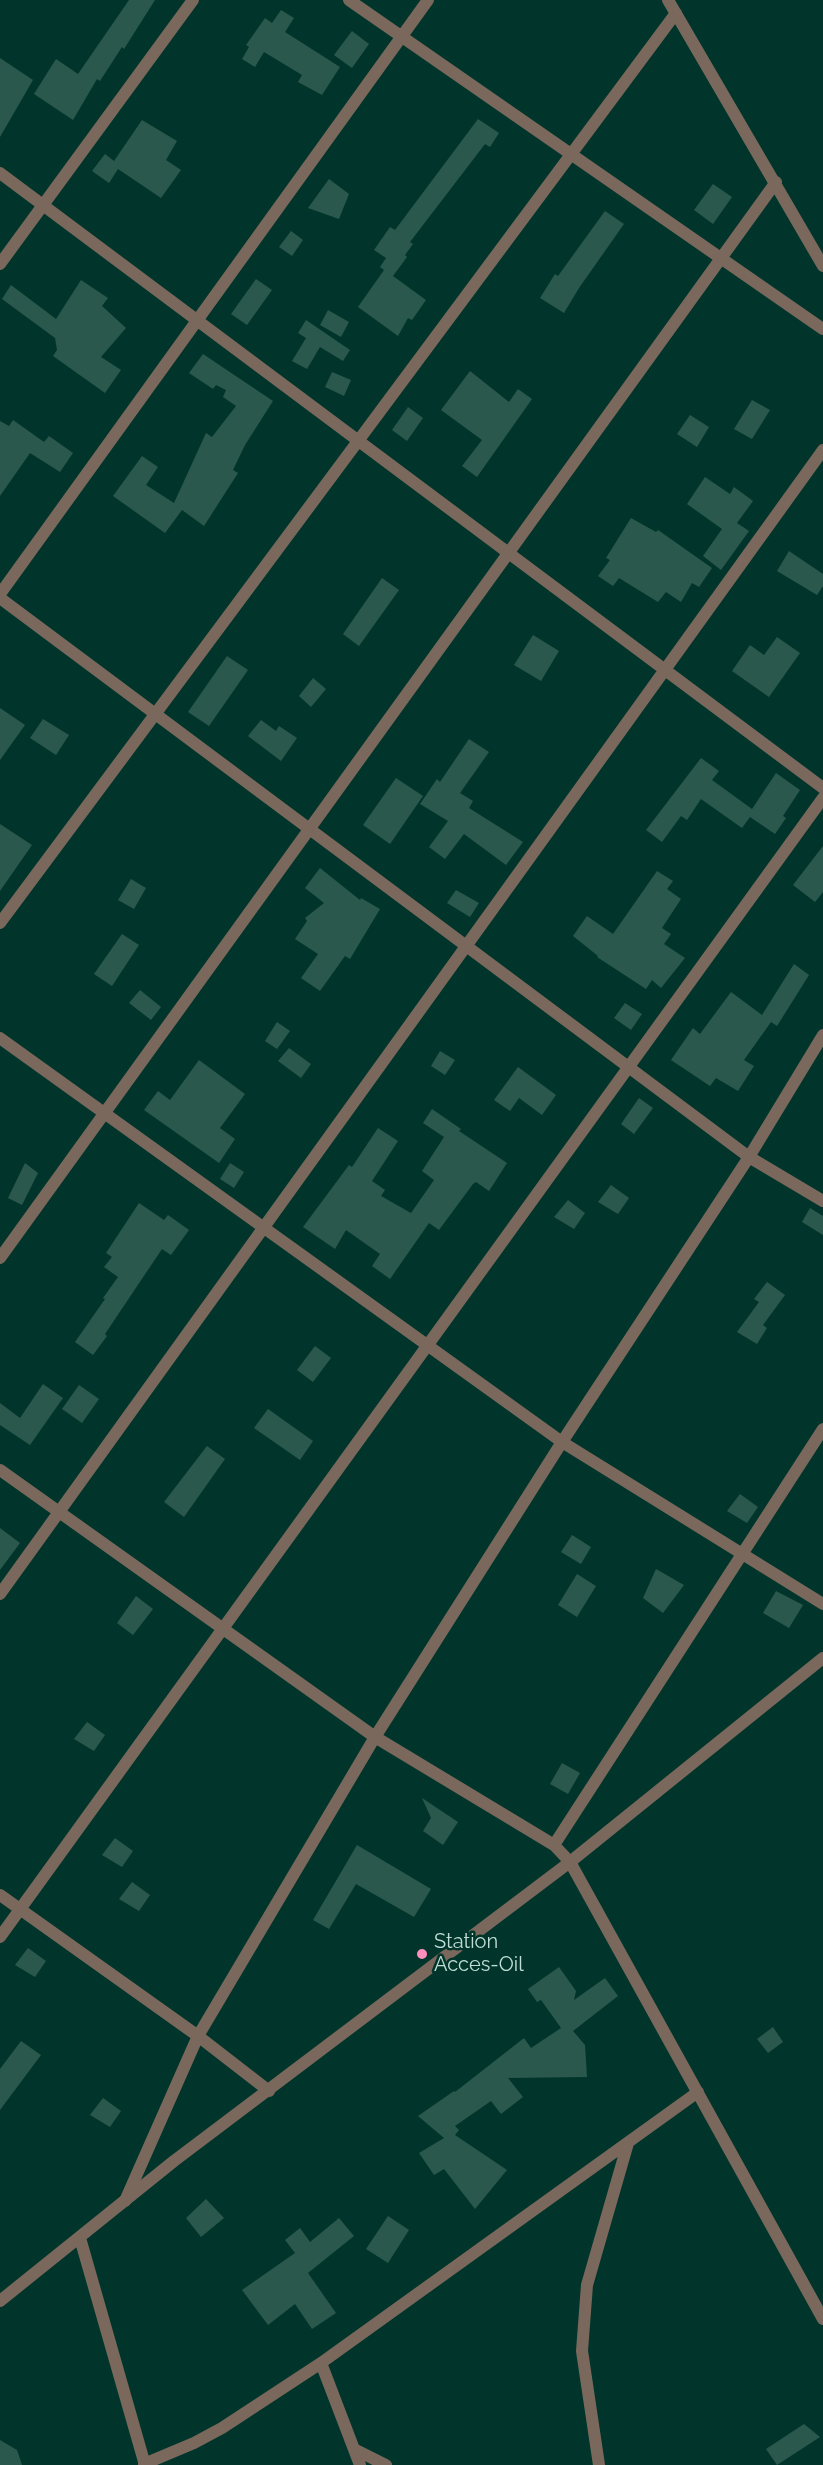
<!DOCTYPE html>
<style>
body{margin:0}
canvas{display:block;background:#01352b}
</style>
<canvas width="823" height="2465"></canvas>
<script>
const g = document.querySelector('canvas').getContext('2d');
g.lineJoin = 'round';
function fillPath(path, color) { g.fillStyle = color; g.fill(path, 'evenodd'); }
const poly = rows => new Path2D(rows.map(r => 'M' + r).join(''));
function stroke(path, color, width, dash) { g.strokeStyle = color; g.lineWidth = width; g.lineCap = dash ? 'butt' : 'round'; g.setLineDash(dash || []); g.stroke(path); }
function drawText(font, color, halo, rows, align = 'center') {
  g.font = font + ' Raleway,sans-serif'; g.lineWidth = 5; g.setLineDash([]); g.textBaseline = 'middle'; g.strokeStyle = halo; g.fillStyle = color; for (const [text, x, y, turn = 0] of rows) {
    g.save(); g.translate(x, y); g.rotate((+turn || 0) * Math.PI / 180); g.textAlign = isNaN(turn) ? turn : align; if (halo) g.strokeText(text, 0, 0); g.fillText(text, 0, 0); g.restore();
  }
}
const building = poly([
 [129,0,155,0,124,49,122,47,100,81,97,79,73,120,34,94,56,59,78,74],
 [281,10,294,18,285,32,340,67,322,95,298,82,302,75,264,52,255,67,242,59,249,47,246,45,265,18,272,23],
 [352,31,369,44,352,68,334,55],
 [0,58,33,80,0,137],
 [478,119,499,133,490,147,485,144,410,242,413,244,405,255,407,257,393,276,386,271,426,300,412,320,408,318,398,336,358,307,384,270,380,267,386,258,374,250,390,227,395,230],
 [142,120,177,141,166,160,181,170,161,198,118,169,109,183,92,171,105,154,114,161],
 [329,179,349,194,339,219,308,208],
 [713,184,732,197,713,224,694,210],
 [605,211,624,224,579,288,564,313,540,298,555,274,558,276],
 [291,231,303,240,292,256,279,247],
 [256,279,272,290,247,325,231,314],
 [81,280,108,298,102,306,126,328,101,357,121,370,105,393,53,356,57,350,55,338,2,299,11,285,56,319],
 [328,310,349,322,341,337,320,325],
 [306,320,350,350,343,361,320,347,307,369,292,361,306,338,298,333],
 [203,354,273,401,245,445,233,470,238,473,204,526,182,510,165,533,113,496,142,456,158,467,146,485,174,503,206,433,212,437,236,406,223,397,226,390,216,385,213,389,189,373],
 [470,371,509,402,518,389,532,399,477,477,462,466,482,440,441,410],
 [332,372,351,380,344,396,325,387],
 [752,400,770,410,752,439,734,429],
 [408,407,423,418,407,441,392,430],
 [690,415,709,427,697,447,677,434],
 [13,420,44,442,49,436,73,453,60,472,30,453,0,496,0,421,9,426],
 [705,477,730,494,734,487,753,501,737,523,749,531,721,570,703,556,722,529,687,504],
 [631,518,656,532,658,530,712,568,699,587,692,583,681,602,666,592,658,602,619,578,613,586,598,576,610,560,606,558],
 [789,551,823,574,823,586,817,595,777,571],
 [382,578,399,590,359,646,343,634],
 [533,635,559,651,541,681,514,665],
 [777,637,800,653,769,697,732,671,750,645,764,655],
 [227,656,248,670,209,726,188,712],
 [313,678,326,689,311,707,299,696],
 [0,708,25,725,0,760],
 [43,719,69,735,56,755,30,738],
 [261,720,276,731,279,726,297,738,281,761,248,736],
 [469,739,489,752,460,793,473,801,469,808,523,842,506,865,464,834,445,859,429,847,448,821,420,804,437,779,440,782],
 [701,758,719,771,712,780,752,809,776,773,800,790,783,816,786,818,775,834,750,817,742,828,701,799,687,820,681,816,662,842,646,830],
 [396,778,423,796,390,844,363,825],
 [0,824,32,845,0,891],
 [823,846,823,892,815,902,793,885],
 [320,868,360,900,361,898,380,909,350,959,345,956,320,991,301,978,318,954,295,939,307,921,305,918,324,903,305,888],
 [657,871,673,881,667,889,681,899,662,928,671,934,664,944,685,958,661,988,652,980,646,989,597,957,598,956,573,936,587,916,613,934],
 [131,879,146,888,134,909,118,900],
 [456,890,479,903,470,917,447,903],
 [122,934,139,945,112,986,94,974],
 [794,964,809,975,777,1026,771,1022,744,1060,754,1066,738,1091,716,1078,710,1086,671,1060,693,1028,700,1034,731,992,762,1015],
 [140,990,161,1007,151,1020,129,1003],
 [625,1003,642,1014,631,1030,614,1018],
 [277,1022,290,1031,277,1049,265,1041],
 [289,1048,311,1064,301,1078,278,1061],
 [440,1051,455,1060,445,1075,431,1066],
 [199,1060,245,1094,220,1128,235,1139,219,1163,144,1110,158,1091,170,1100],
 [518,1067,556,1095,542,1115,519,1098,510,1111,494,1100],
 [639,1098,653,1108,634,1134,621,1124],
 [432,1109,461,1129,459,1131,507,1163,489,1191,476,1182,473,1184,439,1230,429,1223,390,1279,372,1266,380,1254,346,1230,335,1249,303,1227,349,1165,352,1167,378,1128,398,1141,372,1181,385,1190,381,1196,411,1213,434,1180,422,1171,444,1137,423,1123],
 [25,1163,38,1173,22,1205,8,1198],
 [230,1163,244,1172,234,1188,220,1179],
 [611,1185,629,1198,618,1214,598,1202],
 [568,1200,585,1213,574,1229,554,1217],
 [139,1203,164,1220,168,1215,189,1230,171,1255,162,1249,105,1334,107,1336,93,1355,75,1342,105,1299,103,1298,118,1277,104,1267,112,1257,106,1253],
 [810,1208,823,1216,823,1235,802,1222],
 [767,1282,785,1295,763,1325,767,1328,757,1344,737,1332,759,1302,754,1299],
 [315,1346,331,1358,313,1382,297,1370],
 [43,1384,63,1398,30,1445,0,1425,0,1403,20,1418],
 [79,1385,99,1399,82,1423,62,1409],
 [268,1409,313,1441,300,1460,254,1428],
 [207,1446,225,1459,184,1517,164,1502],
 [740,1494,758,1507,747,1523,727,1511],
 [0,1528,20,1543,0,1570],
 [572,1535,591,1547,581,1564,561,1552],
 [656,1569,684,1585,663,1613,643,1598],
 [577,1574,596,1586,577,1617,558,1605],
 [776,1591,803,1605,789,1628,763,1613],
 [136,1596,153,1609,133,1635,117,1623],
 [87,1722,105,1735,94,1751,74,1739],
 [562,1763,580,1773,568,1794,550,1784],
 [422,1798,458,1822,443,1845,423,1831,431,1818],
 [115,1838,133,1851,122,1867,102,1855],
 [357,1845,431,1889,414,1917,356,1884,329,1929,313,1920],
 [132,1882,150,1895,139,1911,119,1899],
 [28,1948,46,1961,35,1977,15,1965],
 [559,1967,576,1991,574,2000,605,1978,618,1996,573,2031,585,2045,587,2077,508,2078,523,2097,501,2114,491,2101,455,2126,459,2130,455,2135,507,2170,475,2209,444,2169,434,2175,419,2153,444,2138,418,2116,454,2091,455,2092,524,2038,531,2048,561,2028,541,2000,537,2002,528,1989],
 [773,2027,783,2042,768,2053,757,2039],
 [21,2041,41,2055,0,2110,0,2069],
 [103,2098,121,2111,110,2127,90,2115],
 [206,2199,224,2218,201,2237,186,2218],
 [388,2216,409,2230,388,2263,366,2249],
 [339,2218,354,2236,308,2273,336,2313,312,2329,295,2304,268,2325,242,2290,295,2253,285,2240,300,2228,310,2242],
 [804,2424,820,2437,777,2465,766,2449],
 [0,2440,17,2450,22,2465,0,2465]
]);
const minor = poly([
 [349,0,823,329],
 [668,0,823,266],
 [0,173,823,788],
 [0,264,193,0],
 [0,594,428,0],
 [0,598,749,1157,823,1201],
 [0,923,676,13],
 [0,1038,562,1442,823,1604],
 [0,1258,776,182],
 [0,1470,375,1737,554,1845,570,1862,823,2319],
 [0,1594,823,450],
 [554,1845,823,1429],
 [0,1895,198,2036,269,2091],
 [0,1937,823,798],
 [125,2201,198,2036,375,1737,562,1442,749,1157,823,1035],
 [321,2363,360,2465],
 [354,2449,386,2465],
 [144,2464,194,2443,222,2428,321,2363,698,2092],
 [599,2465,582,2351,587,2285,628,2143]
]);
const tertiary = poly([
 [80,2238,145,2465],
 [0,2301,174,2161,570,1862,823,1658]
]);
const markers = [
 [422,1954,6,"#fe8ebd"]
];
const poiNames = [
 ["Station",434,1942],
 ["Acces-Oil",434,1965]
];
fillPath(building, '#2a584c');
stroke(minor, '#7b685c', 12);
stroke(tertiary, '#7b685c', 12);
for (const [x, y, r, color] of markers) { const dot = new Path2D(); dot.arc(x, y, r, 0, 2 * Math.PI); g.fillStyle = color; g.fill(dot); stroke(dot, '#01352b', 2); }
drawText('20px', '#bfddd4', '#01352b', poiNames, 'left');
</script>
